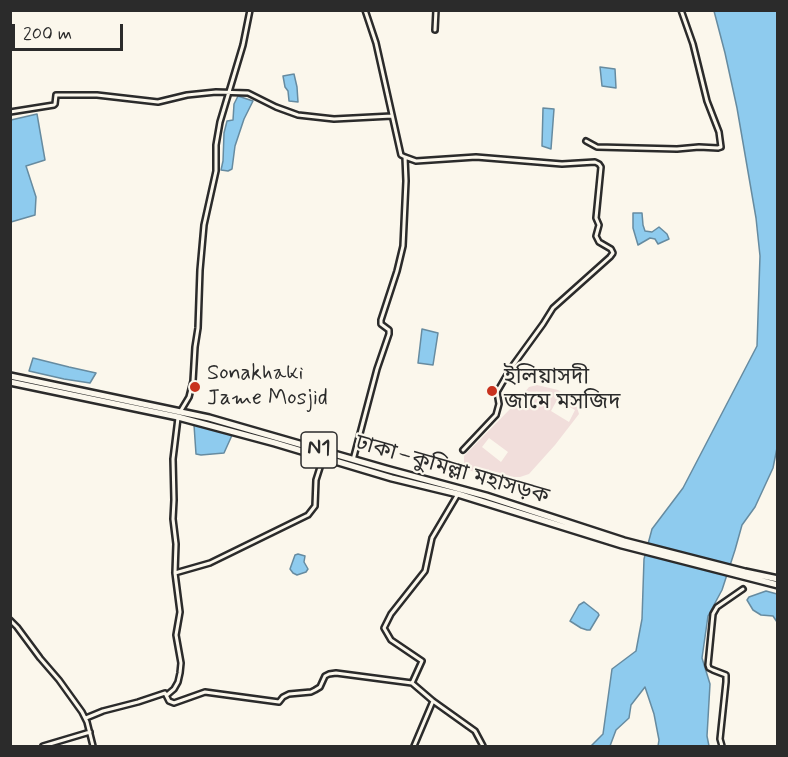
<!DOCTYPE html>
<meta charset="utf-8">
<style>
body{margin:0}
#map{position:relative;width:788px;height:757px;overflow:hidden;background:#fbf7ec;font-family:Mynerve,sans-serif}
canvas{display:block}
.frame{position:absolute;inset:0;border:12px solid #2b2b2b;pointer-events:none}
.scale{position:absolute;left:12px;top:24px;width:111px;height:27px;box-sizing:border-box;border:3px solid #2b2b2b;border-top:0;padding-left:8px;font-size:18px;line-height:21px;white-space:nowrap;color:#2b2b2b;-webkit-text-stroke:4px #fbf7ec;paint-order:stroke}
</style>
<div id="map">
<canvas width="788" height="757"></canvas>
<div class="frame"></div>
<div class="scale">200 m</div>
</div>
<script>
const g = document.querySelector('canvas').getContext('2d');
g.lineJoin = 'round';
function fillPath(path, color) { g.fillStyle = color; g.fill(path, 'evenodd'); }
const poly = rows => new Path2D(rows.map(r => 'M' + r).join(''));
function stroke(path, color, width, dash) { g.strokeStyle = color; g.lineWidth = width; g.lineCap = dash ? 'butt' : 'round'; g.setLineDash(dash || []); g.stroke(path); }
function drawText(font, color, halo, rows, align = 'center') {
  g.font = font + ' Mynerve,"Noto Sans Bengali",sans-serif'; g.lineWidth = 4.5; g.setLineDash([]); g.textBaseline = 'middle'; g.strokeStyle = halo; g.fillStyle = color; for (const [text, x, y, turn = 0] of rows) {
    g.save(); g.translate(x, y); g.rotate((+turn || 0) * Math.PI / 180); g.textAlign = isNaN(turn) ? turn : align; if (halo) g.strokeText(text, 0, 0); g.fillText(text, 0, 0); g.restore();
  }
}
const built = poly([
 [537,385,558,390,570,398,577,407,579,414,555,445,529,474,520,477,498,477,467,470,464,465,464,456,513,406,529,387],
 [557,400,575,410,569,422,551,411],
 [489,438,508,452,501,462,482,447]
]);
const water = poly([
 [714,11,777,11,777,448,773,468,755,507,742,525,735,550,722,590,708,616,702,658,710,684,707,736,709,746,658,746,659,740,654,714,645,687,631,705,629,718,616,730,610,746,591,746,603,734,612,669,636,651,642,619,644,559,652,529,683,488,757,346,760,256,756,218,737,108,725,53,714,11],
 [600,67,615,69,616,88,602,86,600,67],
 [294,74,297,87,298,102,289,101,288,91,285,87,283,76,294,74],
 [238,96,253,101,244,119,235,146,232,169,228,171,221,170,223,161,224,133,227,121,233,120,234,104,238,96],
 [543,108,554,109,551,149,542,146,543,108],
 [37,114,45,160,26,166,36,197,35,215,11,222,11,226,11,120,37,114],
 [633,213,642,213,643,225,645,231,652,232,659,227,667,234,669,239,658,244,655,239,650,238,638,245,633,228,633,213],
 [422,329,438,333,433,365,418,363,422,329],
 [33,358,69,367,96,373,90,383,64,379,29,371,33,358],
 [194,425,233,433,224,453,201,455,196,454,194,425],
 [298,554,305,556,304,562,308,569,306,572,297,575,293,573,290,569,295,555,298,554],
 [766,591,777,594,777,622,773,616,761,615,753,610,747,600,749,597,766,591],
 [584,602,598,613,599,615,590,630,587,630,581,628,570,621,579,605,584,602]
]);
const minor = poly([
 [365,10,376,43,401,155,405,157,416,161,476,157,562,164,595,162,599,164,601,167,596,218,599,225,596,236,599,242,611,249,613,253,610,257,553,308,543,324,511,368,497,392,499,404,496,415,463,450],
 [435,30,436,10],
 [10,112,54,105,55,104,56,95,97,95,158,102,187,95,216,92,248,93,276,107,298,115,334,119,392,116],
 [586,141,597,147,677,149,699,147,718,148,721,147,719,132,707,101,693,44,681,10],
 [180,412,189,397,193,381,195,347,198,328,200,270,204,225,216,171,216,145,220,122,243,45,250,10],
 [353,460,377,369,389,334,389,330,381,324,381,320,397,271,403,246,406,181,405,157],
 [175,573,210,563,308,515,315,506,316,480,323,458],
 [10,620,17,627,40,658,59,680,82,712,87,722,93,746],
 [412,683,422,661,391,640,384,628,391,614,425,571,432,538,458,494],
 [167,695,174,689,178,682,180,673,181,663,176,635,180,612,175,573,176,544,173,519,174,500,173,459,178,418],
 [86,718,103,711,138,702,165,693,169,701,174,703,205,692,279,702,283,697,289,694,311,692,315,690,320,687,325,676,329,674,336,673,412,683,433,701,475,731,483,746],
 [43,746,90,732],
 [414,746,433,701],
 [722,746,720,739,726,682,726,675,713,670,709,668,708,665,713,614,717,607,743,589]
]);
const trunk = poly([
 [10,376,209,418,386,469,486,496,624,541,745,572,778,579],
 [10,382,178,417,275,443,392,478,458,494,622,545,778,585]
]);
const markers = [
 [195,387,6,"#c8321e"],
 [492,391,6,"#c8321e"]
];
const shields = [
 [319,450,36]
];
const shieldNames = [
 ["N1",319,450]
];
const poiNames = [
 ["Sonakhaki",207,374],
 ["Jame Mosjid",207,399],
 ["ইলিয়াসদী",504,378],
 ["জামে মসজিদ",504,403]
];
const streetNames = [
 ["ঢাকা–কুমিল্লা মহাসড়ক",452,471,16]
];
fillPath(built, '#f1dedb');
fillPath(water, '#8ecbee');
stroke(water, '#668ba0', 1.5);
stroke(minor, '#2b2b2b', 8);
stroke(trunk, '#2b2b2b', 10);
stroke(minor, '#fbf7ec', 3);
stroke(trunk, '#fbf7ec', 5);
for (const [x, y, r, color] of markers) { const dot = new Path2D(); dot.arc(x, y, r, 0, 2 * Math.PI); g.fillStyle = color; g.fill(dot); stroke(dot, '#fbf7ec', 2); }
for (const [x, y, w] of shields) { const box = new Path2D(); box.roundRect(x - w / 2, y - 18, w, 36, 4.5); g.fillStyle = '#fbf7ec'; g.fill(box); stroke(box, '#2b2b2b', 1.5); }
drawText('bold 21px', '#2b2b2b', null, shieldNames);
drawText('22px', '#2b2b2b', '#fbf7ec', poiNames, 'left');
drawText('22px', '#2b2b2b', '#fbf7ec', streetNames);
</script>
